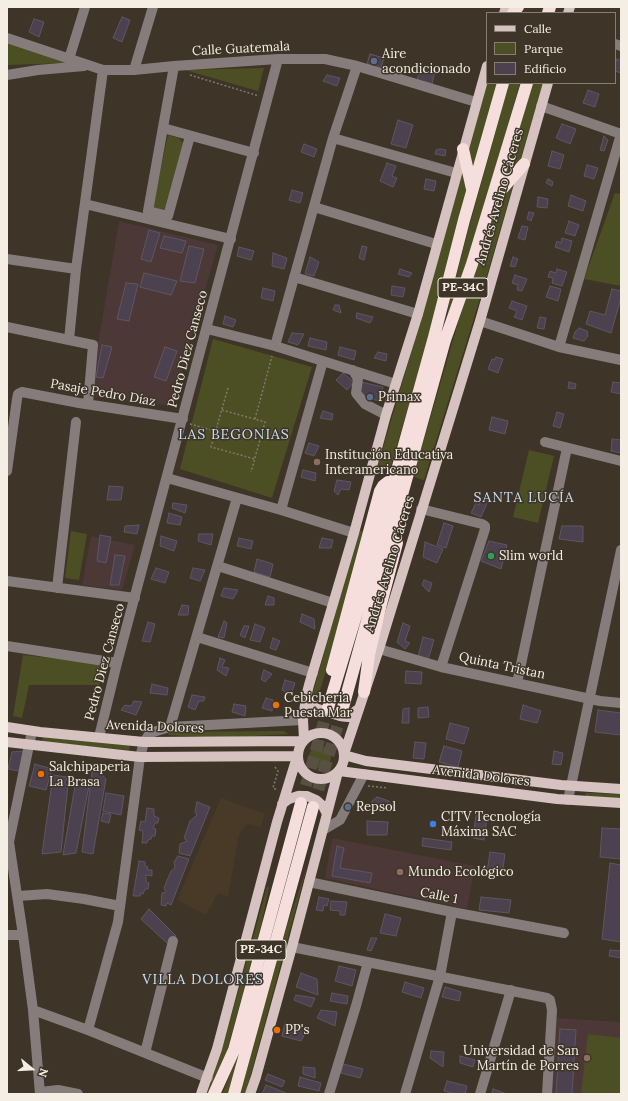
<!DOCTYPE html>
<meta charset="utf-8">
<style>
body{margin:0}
#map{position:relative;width:628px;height:1101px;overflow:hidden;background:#3e3427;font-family:Lora,serif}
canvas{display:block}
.frame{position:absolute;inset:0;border:8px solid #f4eee5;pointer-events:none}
.legend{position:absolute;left:486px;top:12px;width:130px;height:72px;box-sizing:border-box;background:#3e3427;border:1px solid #877e73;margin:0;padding:5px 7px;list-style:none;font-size:12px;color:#f4eee5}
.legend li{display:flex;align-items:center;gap:8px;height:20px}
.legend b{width:20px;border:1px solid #877e73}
.north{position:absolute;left:12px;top:1049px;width:40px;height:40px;-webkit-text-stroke:3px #3e3427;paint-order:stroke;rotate:108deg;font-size:11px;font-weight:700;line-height:16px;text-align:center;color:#f4eee5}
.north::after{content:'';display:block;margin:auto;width:14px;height:18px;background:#f4eee5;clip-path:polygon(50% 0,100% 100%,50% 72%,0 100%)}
</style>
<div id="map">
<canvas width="628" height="1101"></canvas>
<div class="frame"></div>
<ul class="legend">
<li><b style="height:5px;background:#d6c2c0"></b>Calle</li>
<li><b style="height:11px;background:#4c4f24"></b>Parque</li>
<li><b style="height:11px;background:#4c424f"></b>Edificio</li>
</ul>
<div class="north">N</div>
</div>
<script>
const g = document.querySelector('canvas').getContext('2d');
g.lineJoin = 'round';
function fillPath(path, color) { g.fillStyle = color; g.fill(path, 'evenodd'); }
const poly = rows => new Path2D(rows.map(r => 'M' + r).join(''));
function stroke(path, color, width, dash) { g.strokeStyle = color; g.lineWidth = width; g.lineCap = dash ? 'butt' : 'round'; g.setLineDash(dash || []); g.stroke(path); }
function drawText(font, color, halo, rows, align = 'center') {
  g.font = font + ' Lora,serif'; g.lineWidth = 3; g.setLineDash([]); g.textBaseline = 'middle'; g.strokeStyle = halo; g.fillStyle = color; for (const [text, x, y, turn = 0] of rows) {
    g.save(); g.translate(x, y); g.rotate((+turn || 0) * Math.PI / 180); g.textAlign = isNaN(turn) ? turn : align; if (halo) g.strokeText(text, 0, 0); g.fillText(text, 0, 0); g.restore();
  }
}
const built = poly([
 [221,798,265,814,261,827,247,824,239,834,228,897,218,893,206,915,177,900]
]);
const education = poly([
 [119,221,218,245,172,406,89,396],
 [91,536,135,545,122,590,82,585],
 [332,838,475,866,467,909,325,878],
 [556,1018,621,1022,621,1094,551,1094]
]);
const green = poly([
 [7,42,68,63,7,65],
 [264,68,258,91,185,70],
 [487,83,499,83,472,173,468,147],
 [509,83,520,83,478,228,446,323,449,304,468,231],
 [532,83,543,83,519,164,502,184],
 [168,135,179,138,183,143,164,211,152,209],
 [464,164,469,186,437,308,390,469,378,465,425,305],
 [515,179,482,292,424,480,413,477,458,323,498,199],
 [615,193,621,194,621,286,584,279],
 [213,339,312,367,272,498,180,469],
 [529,450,554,456,538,523,513,517],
 [359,530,366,532,332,651,318,697,312,696],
 [71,531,87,534,79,580,65,578],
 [23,655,106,664,99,685,29,685,22,718,13,716],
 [284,731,288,734,221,738,168,735,169,732],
 [43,736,130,745,129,750,42,742],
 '309 757a11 11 0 1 1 22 0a11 11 0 1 1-22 0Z',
 [586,793,621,794,621,801,585,799],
 [307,867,251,1074,245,1094,240,1094,287,925],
 [267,887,269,887,262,922,227,1052,209,1094,206,1094,222,1050],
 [588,1034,621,1038,621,1094,581,1094],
 [240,1049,228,1094,222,1094,226,1085]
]);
const building = poly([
 [122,17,130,20,122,42,113,38,122,17],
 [34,19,44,22,39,37,29,32,34,19],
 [370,54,384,58,381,68,367,64,370,54],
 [617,59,621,61,621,73,615,71,615,64,617,59],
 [421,66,435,71,432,84,417,80,421,66],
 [327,75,340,78,337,86,323,81,327,75],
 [588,90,599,94,595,107,583,103,588,90],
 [398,120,413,125,406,148,391,144,398,120],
 [562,124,576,129,570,144,556,138,562,124],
 [604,136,608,140,604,151,600,150,604,136],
 [304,144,317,149,314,157,301,152,304,144],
 [440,149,446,150,445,156,435,154,436,150,440,149],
 [552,151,564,155,560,169,548,166,552,151],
 [387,163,396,166,392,176,397,178,393,187,380,181,387,163],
 [587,165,598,168,594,179,584,176,587,165],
 [426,179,436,181,434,191,424,189,426,179],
 [548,179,553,182,552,186,546,183,548,179],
 [292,190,303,193,300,203,289,200,292,190],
 [571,195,586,201,583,211,568,206,571,195],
 [538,197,548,199,547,208,537,207,538,197],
 [529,212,534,213,531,221,527,219,529,212],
 [569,221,579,225,575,236,565,233,569,221],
 [522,226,528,227,525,240,518,238,522,226],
 [149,230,160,233,151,262,141,259,149,230],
 [164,236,186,241,182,253,160,248,164,236],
 [562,238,572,241,569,252,555,247,557,241,561,243,562,238],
 [189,246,204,249,195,283,180,281,189,246],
 [362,246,367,247,364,260,359,258,362,246],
 [239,247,254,251,251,260,237,256,239,247],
 [273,253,287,258,284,269,272,266,273,253],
 [310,257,319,262,314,276,305,274,310,257],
 [513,257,518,259,515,267,510,266,513,257],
 [400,269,412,273,409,277,398,274,400,269],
 [557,269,567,272,562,286,552,283,553,278,548,277,550,271,556,273,557,269],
 [144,273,177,281,171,295,140,287,144,273],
 [515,275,527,279,522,291,517,290,518,285,512,283,515,275],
 [126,283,138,284,129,321,117,319,126,283],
 [392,286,405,288,403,297,391,295,392,286],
 [550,286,561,289,558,301,546,297,550,286],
 [263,288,275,291,273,301,261,298,263,288],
 [612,289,621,291,621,298,611,333,586,324,590,311,605,315,612,289],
 [512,301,527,306,522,320,514,317,517,311,509,308,512,301],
 [335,305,339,305,341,313,333,310,335,305],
 [357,313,373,317,370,323,356,318,357,313],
 [225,316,236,320,233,327,223,324,225,316],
 [540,317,546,318,544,329,537,328,540,317],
 [579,328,587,331,588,336,584,341,573,338,575,332,579,328],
 [292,333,304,334,298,345,288,342,292,333],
 [310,338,327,342,326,350,308,346,310,338],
 [102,345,112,347,103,378,96,377,102,345],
 [165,347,177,351,166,381,154,377,165,347],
 [340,347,356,351,354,360,338,355,340,347],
 [378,352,387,354,386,361,374,358,378,352],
 [496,357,503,359,498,373,488,369,492,359,495,360,496,357],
 [343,373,354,382,347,390,336,380,343,373],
 [361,382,383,387,380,401,358,396,361,382],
 [569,382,576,384,575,389,568,388,569,382],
 [613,382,621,383,621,394,611,392,613,382],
 [323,411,333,414,332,420,320,418,323,411],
 [557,412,564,414,560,428,553,426,557,412],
 [492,417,508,421,505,434,489,430,492,417],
 [612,439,621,440,621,453,611,451,612,439],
 [309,443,319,446,314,456,305,453,309,443],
 [303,470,316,473,315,481,301,477,303,470],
 [337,480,351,482,349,490,341,489,338,495,334,491,337,480],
 [109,486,123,487,121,500,107,500,109,486],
 [481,498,488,501,481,517,471,513,476,503,479,505,481,498],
 [173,503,187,505,185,513,172,508,173,503],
 [169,513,182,517,180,525,167,523,169,513],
 [444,523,453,526,446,548,437,545,444,523],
 [139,525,137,534,124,532,125,526,139,525],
 [562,526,583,526,583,542,559,539,562,526],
 [199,534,213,534,211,545,198,541,199,534],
 [100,535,111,537,106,563,97,561,100,535],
 [161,536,177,541,174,551,160,546,161,536],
 [239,538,253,541,251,549,237,546,239,538],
 [322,538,333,540,331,548,319,548,322,538],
 [489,541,507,545,501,569,481,561,489,541],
 [425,542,443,549,437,563,423,557,425,542],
 [115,555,125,556,119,585,110,585,115,555],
 [257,559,273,564,270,577,254,572,257,559],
 [156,568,169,572,165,583,151,579,156,568],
 [193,568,205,570,200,581,190,578,193,568],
 [424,580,432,583,429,592,422,585,424,580],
 [224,588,238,590,233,599,221,596,224,588],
 [268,596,274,598,274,605,265,605,268,596],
 [182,605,189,606,188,615,178,615,182,605],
 [302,614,314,619,315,629,300,622,302,614],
 [224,621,227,623,224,638,218,637,224,621],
 [148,622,155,624,150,642,142,641,148,622],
 [403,623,410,626,405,641,410,643,405,649,397,642,403,623],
 [255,624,265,628,260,642,250,640,255,624],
 [244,626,249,626,245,638,240,635,244,626],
 [423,637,434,640,428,660,418,657,423,637],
 [273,638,280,641,276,650,270,648,273,638],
 [220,658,225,660,222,667,229,668,226,676,217,670,220,658],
 [264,670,272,674,265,682,261,679,264,670],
 [406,671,422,672,421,684,405,683,406,671],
 [285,680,295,683,291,695,282,690,285,680],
 [152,684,168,688,167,695,150,693,152,684],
 [192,695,205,697,204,701,199,701,195,710,188,707,192,695],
 [266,698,273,700,272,711,262,708,266,698],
 [134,701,142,702,136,715,121,710,125,705,131,706,134,701],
 [234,704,246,706,245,716,232,712,234,704],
 [523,705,541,711,537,723,520,719,523,705],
 [428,707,429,717,418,718,418,708,428,707],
 [409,708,409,723,402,723,403,709,409,708],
 [598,710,621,713,621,735,595,732,598,710],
 [450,723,469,728,464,744,446,739,450,723],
 [415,742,426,743,424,759,413,758,415,742],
 [444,746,462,751,458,767,439,762,444,746],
 [23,751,19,771,8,769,12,752,23,751],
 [554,751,563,753,561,765,552,764,554,751],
 [35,764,52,769,46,790,29,786,35,764],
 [93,764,106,779,93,854,82,852,93,764],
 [53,775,67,777,65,784,68,785,61,852,42,854,53,775],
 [75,786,89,786,76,853,63,855,75,786],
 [106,793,124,796,121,815,103,811,106,793],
 [377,797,389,801,390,808,378,804,376,810,371,809,372,801,377,797],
 [197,802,210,807,190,856,179,853,180,844,187,841,184,838,190,821,197,815,195,812,197,802],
 [147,808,154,809,154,816,159,818,158,823,155,823,153,828,156,829,155,836,152,836,151,839,148,840,147,843,142,843,143,831,139,830,141,821,145,822,147,808],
 [103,813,111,814,109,823,101,821,103,813],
 [476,815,487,817,484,840,473,838,476,815],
 [367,821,388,822,387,835,367,835,367,821],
 [602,828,621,829,621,859,600,857,602,828],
 [423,838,452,842,451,850,422,846,423,838],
 [337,846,344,848,340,868,372,873,370,883,332,876,337,846],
 [490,852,505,854,502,875,487,872,490,852],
 [178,856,189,859,171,905,167,903,166,906,161,905,162,893,166,892,164,888,171,871,175,868,174,862,178,856],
 [139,861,145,862,145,866,148,867,147,870,152,870,152,876,146,875,146,882,149,883,148,889,145,889,143,894,141,893,140,896,133,896,139,861],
 [610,863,621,865,621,942,602,939,610,863],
 [319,897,329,899,327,906,324,905,323,911,316,910,319,897],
 [481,897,511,900,509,913,479,910,481,897],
 [331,901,347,902,345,915,340,915,340,911,330,910,331,901],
 [149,909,176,936,168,944,141,919,149,909],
 [385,914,401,918,396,936,380,933,385,914],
 [371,938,377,938,371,951,367,950,371,938],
 [610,950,621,951,621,958,609,956,610,950],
 [339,966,356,970,352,986,335,981,339,966],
 [301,973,317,979,318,995,296,987,301,973],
 [405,982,424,988,421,998,402,992,405,982],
 [445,987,461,992,459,1001,442,997,445,987],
 [332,993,348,996,347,1004,330,1001,332,993],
 [296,995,315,998,311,1007,294,1000,296,995],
 [321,1010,337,1012,335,1026,317,1018,321,1010],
 [285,1023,308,1028,301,1041,282,1036,285,1023],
 [560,1029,576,1030,572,1094,556,1094,560,1029],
 [431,1051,444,1052,443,1067,430,1058,431,1051],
 [460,1056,475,1060,473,1067,460,1063,460,1056],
 [343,1064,363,1069,360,1078,341,1073,343,1064],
 [303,1067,315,1068,315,1078,303,1074,303,1067],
 [268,1074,285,1081,282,1087,265,1080,268,1074],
 [300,1077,321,1083,319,1091,298,1086,300,1077],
 [447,1081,467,1086,465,1094,456,1094,444,1091,447,1081],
 [266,1085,286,1093,285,1094,262,1094,266,1085],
 [493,1089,507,1094,492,1094,493,1089]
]);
const highwayTunnel = poly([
 [301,803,328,708],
 [313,807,342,711]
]);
const path = poly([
 [190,75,259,96],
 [228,388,211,447,255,459],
 [222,410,265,422,251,472],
 [255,419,272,356],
 [190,424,215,431],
 [275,767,278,771,273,788,278,790],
 [368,786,388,788]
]);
const minor = poly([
 [7,38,103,70,134,70,174,66,278,59,325,59,357,66,476,102],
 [615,44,621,46],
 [69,59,85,7],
 [174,66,148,211,168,216,190,136],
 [134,70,153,7],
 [7,75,38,70,84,66],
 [541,106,621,134],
 [163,128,254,153],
 [333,138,456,173],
 [85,204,231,239],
 [314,207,436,244],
 [7,259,76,269],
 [294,277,418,314],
 [480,321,559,347,621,360],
 [7,327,93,345,88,404],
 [207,329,275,346,396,384],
 [69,340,76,269,103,70],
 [275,346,333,138,357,66],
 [559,347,621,134],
 [353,370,358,379,356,393,365,404,386,415],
 [545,442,621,461],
 [7,471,17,399,18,394,22,392,79,403,183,419],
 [167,478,281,510,354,533],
 [421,509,482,524,485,526,485,529,441,667],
 [281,510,323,361],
 [218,566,333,603],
 [7,581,135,598],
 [57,588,76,422],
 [197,637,313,673],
 [7,646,117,663],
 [379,649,441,667,600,701,621,703],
 [517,683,567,448],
 [170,727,237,498],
 [32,731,9,842,23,935,33,1010,40,1094],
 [99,737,117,663,278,59],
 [568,800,621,550],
 [323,830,340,820,364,774],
 [309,882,452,912,564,933],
 [18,896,47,894,84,899,120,906],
 [7,935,23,935],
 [292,947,547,998,550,1000,552,1010,547,1094],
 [33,1010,88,1030,208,1078],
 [88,1030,118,922,140,757,144,742,150,733,170,727,303,720],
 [145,1053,173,941],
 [40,1092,58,1090,78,1094],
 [329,1094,356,1006,368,962],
 [405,1094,440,976,452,912],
 [480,1094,511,990]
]);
const major = poly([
 [504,13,506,7],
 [568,13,570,7],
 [306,697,315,708,340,716,348,717,357,710],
 [7,727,40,732,144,742,303,741],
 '298 756a23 23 0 1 1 46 0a23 23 0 1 1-46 0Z',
 [304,740,303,720,306,697,309,685,354,533,386,415,418,314,487,66],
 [7,742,140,757,297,756],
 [344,754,379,649,480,321,548,83],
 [344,755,366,761,561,785,621,789],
 [339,771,557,799,621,803],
 [282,804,289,799,298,796,307,796,316,800,323,806,327,814],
 [201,1094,217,1049,277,822,297,757],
 [250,1094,256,1077,292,947,338,772]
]);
const highway = poly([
 [513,13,518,7],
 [548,13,550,7],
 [463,149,472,189],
 [494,198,524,164],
 [332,670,380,491,383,486,388,482,399,485],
 [364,692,369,655,381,604,397,543],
 [328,708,364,589,434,337,464,220,503,83],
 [342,711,445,340,472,264,527,83],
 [214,1094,234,1050,301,803],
 [234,1094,313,807]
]);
const markers = [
 [374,61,4,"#5c6f8a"],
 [370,397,4,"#5c6f8a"],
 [317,462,4,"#8d6e63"],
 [491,556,4,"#2e9e5b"],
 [276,705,4,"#e8710a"],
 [41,774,4,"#e8710a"],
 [348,807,4,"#5c6f8a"],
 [433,824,4,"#3f7fe0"],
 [400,872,4,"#8d6e63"],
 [277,1030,4,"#e8710a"],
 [587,1058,4,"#8d6e63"]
];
const shields = [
 [463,288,50],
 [261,950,50]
];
const shieldNames = [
 ["PE-34C",463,288],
 ["PE-34C",261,950]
];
const streetNames = [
 ["Calle Guatemala",241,49,-3],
 ["Andrés Avelino Cáceres",500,197,-74],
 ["Pedro Diez Canseco",188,349,-75],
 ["Pasaje Pedro Díaz",103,393,10],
 ["Andrés Avelino Cáceres",390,564,-73],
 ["Pedro Diez Canseco",105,662,-75],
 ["Quinta Tristan",502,666,12],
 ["Avenida Dolores",155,727,2],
 ["Avenida Dolores",481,776,7],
 ["Calle 1",439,896,11]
];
const poiNames = [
 ["Aire",382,54],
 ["acondicionado",382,69],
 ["Primax",378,397],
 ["Institución Educativa",325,455],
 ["Interamericano",325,470],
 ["Slim world",499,556],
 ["Cebicheria",284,698],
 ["Puesta Mar",284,713],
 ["Salchipaperia",49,767],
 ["La Brasa",49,782],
 ["Repsol",356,807],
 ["CITV Tecnología",441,817],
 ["Máxima SAC",441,832],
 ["Mundo Ecológico",408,872],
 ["PP's",285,1030],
 ["Universidad de San",579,1051,"right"],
 ["Martín de Porres",579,1066,"right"]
];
const neighbourhoodNames = [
 ["LAS BEGONIAS",234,435],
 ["SANTA LUCÍA",524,498],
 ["VILLA DOLORES",203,980]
];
fillPath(built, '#483a27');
fillPath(education, '#4c3837');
fillPath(green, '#4c4f24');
fillPath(building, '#4c424f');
stroke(building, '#605563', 1);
stroke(highwayTunnel, '#595044', 12, [12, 6]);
stroke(path, '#81796d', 1.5, [2, 2]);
stroke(minor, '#867c7c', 10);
stroke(major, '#d6c2c0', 10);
stroke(highway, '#f5dedc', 12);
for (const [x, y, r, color] of markers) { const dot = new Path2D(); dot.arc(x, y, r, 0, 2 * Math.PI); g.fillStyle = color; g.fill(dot); stroke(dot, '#3e3427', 1.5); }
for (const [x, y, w] of shields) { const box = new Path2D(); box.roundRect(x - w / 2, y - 10, w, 20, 3); g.fillStyle = '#3e3427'; g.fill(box); stroke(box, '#f4eee5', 1); }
drawText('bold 12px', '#f4eee5', null, shieldNames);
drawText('13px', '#f4eee5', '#3e3427', streetNames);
drawText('13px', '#f4eee5', '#3e3427', poiNames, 'left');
g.letterSpacing = '1px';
drawText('14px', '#cadff7', '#3e3427', neighbourhoodNames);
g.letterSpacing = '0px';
</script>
